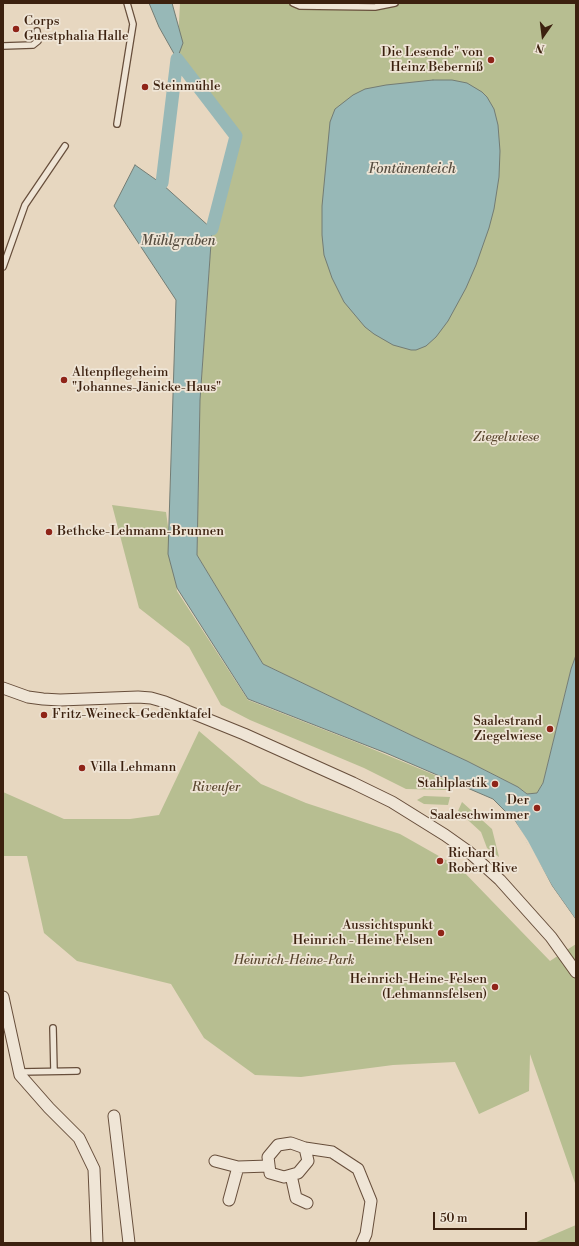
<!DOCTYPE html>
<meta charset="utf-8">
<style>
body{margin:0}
#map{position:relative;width:579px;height:1246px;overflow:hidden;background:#e7d7c0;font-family:"Libre Bodoni",serif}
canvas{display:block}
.frame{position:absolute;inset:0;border:4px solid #3c210f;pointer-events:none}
.north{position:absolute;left:523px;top:16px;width:40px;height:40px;-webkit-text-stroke:3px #efe5d6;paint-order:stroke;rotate:194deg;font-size:11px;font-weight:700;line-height:16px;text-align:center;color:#3c210f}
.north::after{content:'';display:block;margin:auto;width:14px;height:18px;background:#3c210f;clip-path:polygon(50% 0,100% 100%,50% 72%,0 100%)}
.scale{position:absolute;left:433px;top:1212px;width:94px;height:18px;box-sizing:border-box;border:2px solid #3c210f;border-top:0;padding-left:5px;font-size:12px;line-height:14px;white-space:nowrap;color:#3c210f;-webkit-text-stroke:3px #efe5d6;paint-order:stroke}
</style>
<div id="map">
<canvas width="579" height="1246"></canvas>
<div class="frame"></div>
<div class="north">N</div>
<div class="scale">50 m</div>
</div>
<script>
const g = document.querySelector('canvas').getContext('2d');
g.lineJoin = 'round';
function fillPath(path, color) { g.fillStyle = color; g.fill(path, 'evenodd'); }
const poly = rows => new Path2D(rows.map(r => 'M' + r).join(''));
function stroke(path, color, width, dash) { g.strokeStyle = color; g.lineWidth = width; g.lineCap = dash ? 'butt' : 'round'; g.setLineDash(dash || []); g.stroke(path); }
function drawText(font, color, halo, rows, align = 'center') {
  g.font = font + ' "Libre Bodoni",serif'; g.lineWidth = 3.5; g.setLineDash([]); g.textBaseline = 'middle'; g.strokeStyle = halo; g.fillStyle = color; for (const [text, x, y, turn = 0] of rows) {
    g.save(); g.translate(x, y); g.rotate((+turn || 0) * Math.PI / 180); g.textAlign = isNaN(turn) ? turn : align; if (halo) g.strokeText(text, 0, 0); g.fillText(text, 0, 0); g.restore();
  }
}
const green = poly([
 [180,3,576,3,576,655,571,669,543,783,537,793,527,794,518,787,467,761,415,737,263,664,197,555,200,400,212,229,236,136,177,59],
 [112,505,166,512,177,591,248,700,358,743,449,781,448,790,406,789,364,768,250,720,221,705,189,647,139,608],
 [199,731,261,784,306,803,400,834,460,868,550,961,576,944,576,1186,530,1054,529,1091,479,1114,455,1062,393,1065,301,1077,255,1075,204,1038,171,984,77,961,44,933,27,856,3,856,3,792,64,819,130,819,159,815],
 [424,796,450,797,448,805,424,804,417,800],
 [462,802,492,829,499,857,487,848,481,832,458,811],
 [576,1225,576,1243,534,1243]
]);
const water = poly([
 [149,3,172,3,183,43,177,59,159,27,149,3],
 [433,80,452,80,467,83,482,92,487,97,494,109,498,125,500,151,499,177,494,209,489,228,476,265,466,288,448,321,436,337,426,346,416,350,411,350,393,345,374,334,365,327,344,302,332,278,324,255,322,235,322,206,330,122,335,109,353,95,365,89,386,85,433,80],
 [135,165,162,184,212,229,200,400,197,555,263,664,415,737,467,761,518,787,527,794,537,793,543,783,571,669,576,655,576,920,552,886,515,821,493,799,386,753,248,699,177,588,168,554,176,300,114,206,135,165]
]);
const pier = poly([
 [510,815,515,821,528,841,552,886,576,920,576,922,550,887,526,842,513,822,508,817]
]);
const canal = poly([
 [177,59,236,136,212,229],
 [162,183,177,59]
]);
const lane = poly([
 [293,3,300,6,375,7,395,3],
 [3,46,33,45,38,41,37,31],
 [117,124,133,24,127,3],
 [3,267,25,205,65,146],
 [53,1028,54,1071],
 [19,1072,77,1071]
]);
const street = poly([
 [3,688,28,697,43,699,60,700,138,697,151,698,165,702,244,734,353,783,392,802,445,835,469,852,500,880,551,937,576,972],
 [3,997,20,1075,49,1108,79,1138,94,1169,97,1243],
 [114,1116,129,1243],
 [305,1148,308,1161,298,1173,284,1177,270,1173,268,1157,278,1145,291,1143,305,1148,332,1152,358,1169,371,1201,366,1234,362,1243],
 [215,1161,238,1167,269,1166],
 [291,1175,296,1198,307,1203],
 [229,1200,238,1167]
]);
const markers = [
 [16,29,4,"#8f2418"],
 [491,60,4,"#8f2418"],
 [145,87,4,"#8f2418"],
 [64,380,4,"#8f2418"],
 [49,532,4,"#8f2418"],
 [44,715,4,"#8f2418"],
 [550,729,4,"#8f2418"],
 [82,768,4,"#8f2418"],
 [495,784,4,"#8f2418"],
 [537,808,4,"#8f2418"],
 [440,861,4,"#8f2418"],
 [441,933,4,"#8f2418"],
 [495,987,4,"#8f2418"]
];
const poiNames = [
 ["Corps",24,22],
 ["Guestphalia Halle",24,37],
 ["Die Lesende\" von",483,53,"right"],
 ["Heinz Beberniß",483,68,"right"],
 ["Steinmühle",153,87],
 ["Altenpflegeheim",72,373],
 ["\"Johannes-Jänicke-Haus\"",72,388],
 ["Bethcke-Lehmann-Brunnen",57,532],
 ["Fritz-Weineck-Gedenktafel",52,715],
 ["Saalestrand",542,722,"right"],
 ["Ziegelwiese",542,737,"right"],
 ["Villa Lehmann",90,768],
 ["Stahlplastik",487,784,"right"],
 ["Der",529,801,"right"],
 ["Saaleschwimmer",529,816,"right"],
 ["Richard",448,854],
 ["Robert Rive",448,869],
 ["Aussichtspunkt",433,926,"right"],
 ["Heinrich - Heine Felsen",433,941,"right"],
 ["Heinrich-Heine-Felsen",487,980,"right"],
 ["(Lehmannsfelsen)",487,995,"right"]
];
const parkNames = [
 ["Ziegelwiese",506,438],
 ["Riveufer",216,788],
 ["Heinrich-Heine-Park",294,961]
];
const waterNames = [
 ["Fontänenteich",412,170],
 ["Mühlgraben",178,242]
];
fillPath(green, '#b7be91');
fillPath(water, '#97b8b7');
stroke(water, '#737c74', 1);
fillPath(pier, '#e7d7c0');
stroke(canal, '#97b8b7', 13);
stroke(lane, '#674e3b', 8);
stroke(street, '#674e3b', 13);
stroke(lane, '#efe5d6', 5.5);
stroke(street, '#efe5d6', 11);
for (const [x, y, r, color] of markers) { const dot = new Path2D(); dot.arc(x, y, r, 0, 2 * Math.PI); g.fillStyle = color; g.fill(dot); stroke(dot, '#efe5d6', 1.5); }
drawText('13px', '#3c210f', '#efe5d6', poiNames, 'left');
drawText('italic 13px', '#5b4830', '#efe5d6', parkNames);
drawText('italic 14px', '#574e41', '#efe5d6', waterNames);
</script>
